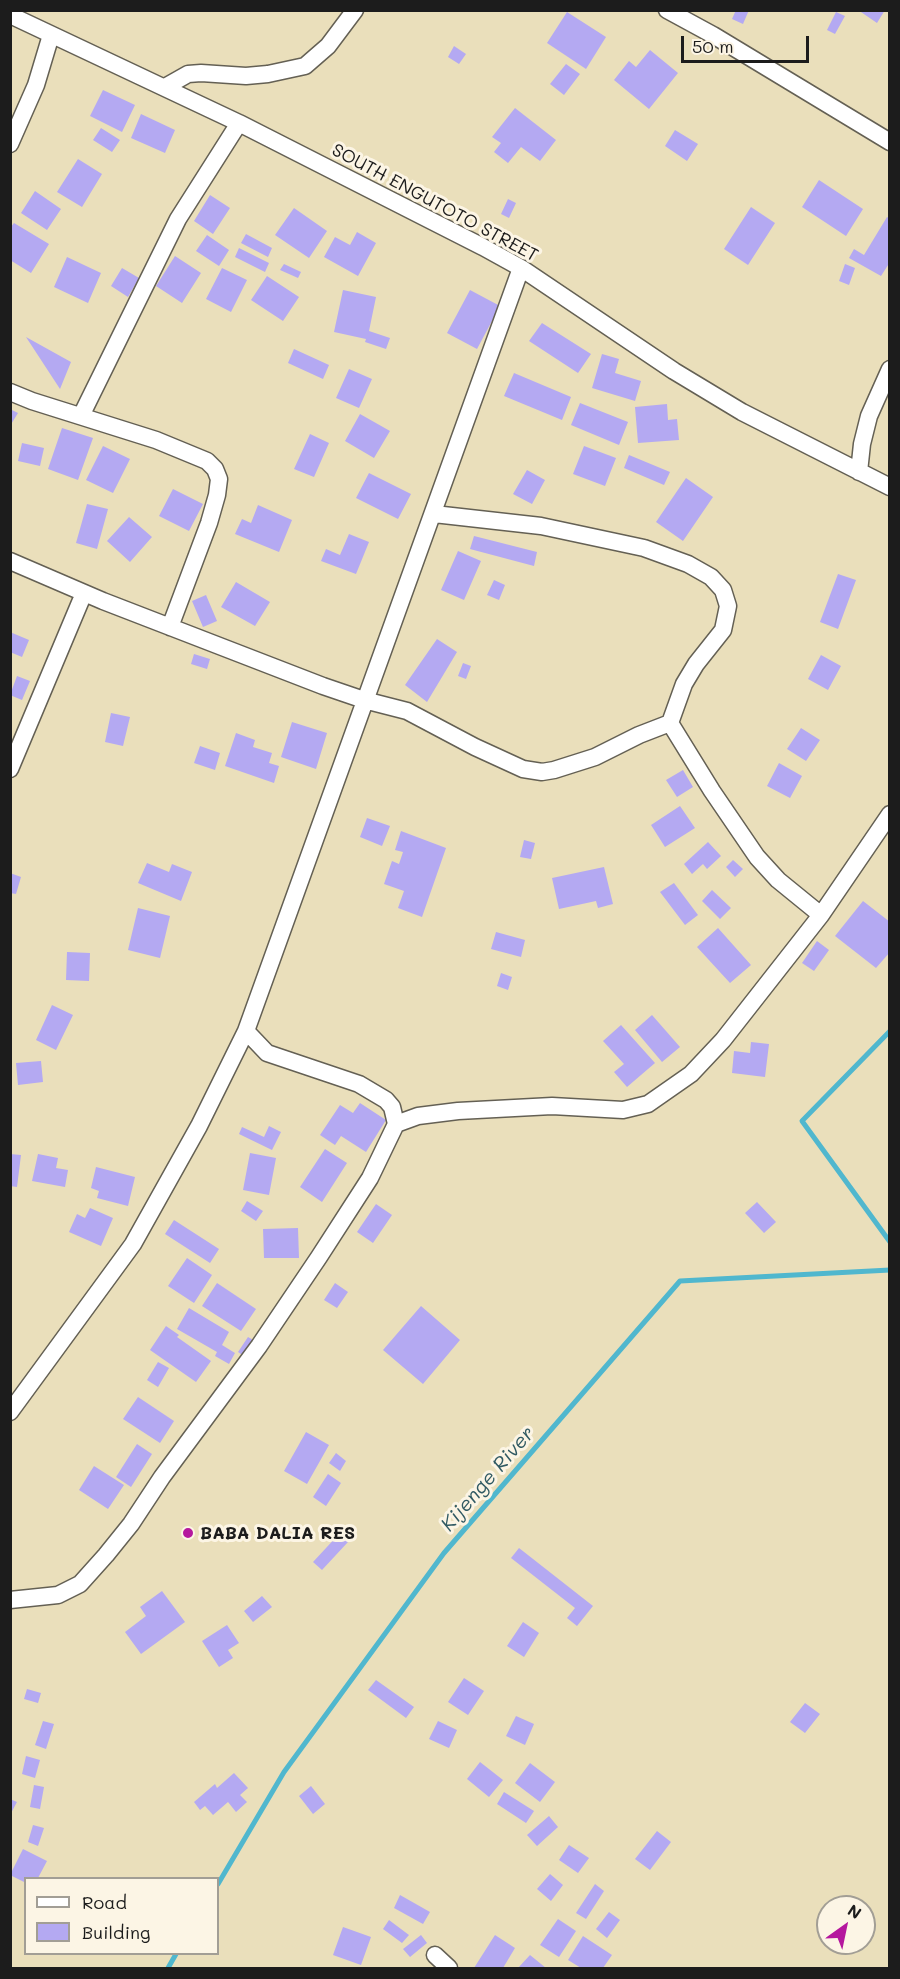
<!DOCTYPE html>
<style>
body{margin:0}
#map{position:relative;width:900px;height:1979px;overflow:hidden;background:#eadfbb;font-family:Mali,sans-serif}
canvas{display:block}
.frame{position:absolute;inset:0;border:12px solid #1c1c1c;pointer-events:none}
.legend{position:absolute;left:24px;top:1877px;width:195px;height:78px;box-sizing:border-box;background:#fcf5e5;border:2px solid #a29e95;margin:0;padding:8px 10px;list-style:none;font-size:18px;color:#1c1c1c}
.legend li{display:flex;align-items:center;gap:12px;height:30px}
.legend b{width:30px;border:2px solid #a29e95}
.north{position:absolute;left:816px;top:1895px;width:60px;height:60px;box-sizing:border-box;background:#fcf5e5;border:2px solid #a29e95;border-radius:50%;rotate:33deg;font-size:16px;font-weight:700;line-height:24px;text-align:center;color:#1c1c1c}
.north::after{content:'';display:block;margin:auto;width:21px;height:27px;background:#b5179e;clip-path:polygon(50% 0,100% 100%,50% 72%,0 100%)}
.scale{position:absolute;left:681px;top:36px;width:128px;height:27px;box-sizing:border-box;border:3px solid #1c1c1c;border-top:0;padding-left:8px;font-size:18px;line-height:21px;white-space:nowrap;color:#1c1c1c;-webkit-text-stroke:4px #fcf5e5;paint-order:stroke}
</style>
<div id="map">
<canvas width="900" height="1979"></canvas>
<div class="frame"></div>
<ul class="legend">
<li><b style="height:8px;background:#fff"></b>Road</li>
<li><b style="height:16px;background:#b4a9f2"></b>Building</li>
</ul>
<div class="north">N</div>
<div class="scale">50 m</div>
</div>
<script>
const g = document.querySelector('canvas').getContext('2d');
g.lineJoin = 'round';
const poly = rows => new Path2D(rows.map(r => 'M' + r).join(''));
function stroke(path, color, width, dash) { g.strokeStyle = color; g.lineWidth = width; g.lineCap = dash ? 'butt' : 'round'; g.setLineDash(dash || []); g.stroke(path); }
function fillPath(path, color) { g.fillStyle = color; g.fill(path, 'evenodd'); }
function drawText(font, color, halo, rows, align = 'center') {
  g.font = font + ' Mali,sans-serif'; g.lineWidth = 6; g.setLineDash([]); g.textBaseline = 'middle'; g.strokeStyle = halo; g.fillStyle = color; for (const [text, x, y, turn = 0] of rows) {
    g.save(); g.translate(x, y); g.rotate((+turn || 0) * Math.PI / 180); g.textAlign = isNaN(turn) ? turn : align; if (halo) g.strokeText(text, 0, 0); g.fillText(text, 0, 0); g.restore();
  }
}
const stream = poly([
 [890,1031,802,1121,890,1242],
 [218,1884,284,1772,444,1553,680,1281,890,1270],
 [168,1968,176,1954]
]);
const building = poly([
 [736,10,749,10,743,24,732,19],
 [858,10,885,10,877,23],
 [567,12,606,37,586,69,547,43],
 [836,12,845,16,835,34,827,30],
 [454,46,466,54,459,64,448,57],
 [650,50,678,73,649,109,614,80,629,61,636,67],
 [566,64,580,74,564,95,550,84],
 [103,90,135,105,122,132,90,116],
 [515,108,556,140,540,161,521,147,508,163,494,152,501,143,492,137],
 [141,114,175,130,165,153,131,138],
 [101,128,120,140,112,152,93,140],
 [675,130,698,144,687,161,665,146],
 [78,159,102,174,82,207,57,192],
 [819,180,863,209,846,236,802,207],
 [35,191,61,209,47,230,21,213],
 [210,195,230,208,213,234,194,221],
 [508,199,516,203,509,218,501,214],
 [751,207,775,223,748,265,724,249],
 [294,208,327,231,309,258,275,235],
 [887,217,890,219,890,262,881,276,849,258,854,249,864,255],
 [14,223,49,244,31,273,10,260,10,228],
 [357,232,376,243,358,276,324,257,335,237,350,245],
 [246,234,272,248,268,257,241,243],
 [207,235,229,250,219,266,196,251],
 [239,248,269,263,265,272,235,257],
 [175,256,201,273,182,303,156,286],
 [67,257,101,273,88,303,54,287],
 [284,264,301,272,298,278,280,270],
 [845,264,855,268,849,285,839,281],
 [122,268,139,278,128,297,111,286],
 [222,268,247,280,231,312,206,299],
 [267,276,299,297,283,321,251,300],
 [343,290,376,297,369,331,390,338,386,349,365,342,366,339,334,332],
 [470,290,500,306,477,349,447,333],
 [542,323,591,354,578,373,529,341],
 [26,337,71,362,60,389],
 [294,349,329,365,323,379,288,363],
 [602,354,619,359,615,373,641,381,635,401,592,388],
 [349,369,372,379,359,408,336,398],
 [514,373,571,397,562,420,504,396],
 [580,403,628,422,619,445,571,425],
 [667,404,668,420,677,419,679,440,638,443,635,407],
 [10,409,18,413,10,426],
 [360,414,390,431,374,458,345,441],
 [62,428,93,438,78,480,48,469],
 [310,434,329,443,314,477,294,469],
 [22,443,44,448,40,466,18,461],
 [103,446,130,459,113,493,86,480],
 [584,446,616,458,605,486,573,474],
 [629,455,670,472,664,485,624,468],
 [527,470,545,480,532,504,513,494],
 [369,473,411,494,398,519,356,498],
 [686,478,713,497,683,541,656,522],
 [173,489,203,504,189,531,159,516],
 [87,504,108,509,97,549,76,543],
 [258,505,292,520,279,552,235,534,242,519,251,523],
 [129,517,152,537,130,562,107,541],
 [349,534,369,542,356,574,321,561,326,549,340,555],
 [474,536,537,552,534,566,470,549],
 [458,551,481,561,464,600,441,590],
 [838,574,856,580,838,629,820,622],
 [494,580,505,585,499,600,487,595],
 [236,582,270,602,255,626,221,607],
 [206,595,217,621,203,627,192,601],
 [10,632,29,640,22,657,10,652],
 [437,639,457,652,427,702,405,685],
 [194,654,210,659,207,669,191,664],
 [821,655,841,666,828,690,808,679],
 [463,663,471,666,466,679,458,676],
 [17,676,30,681,22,700,10,695],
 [111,713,130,717,123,746,105,742],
 [292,722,327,733,316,769,281,757],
 [801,728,820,740,806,761,787,749],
 [236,733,255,740,253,747,272,753,269,763,279,766,274,783,225,766],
 [200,746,220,753,215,770,194,763],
 [779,763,802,776,790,798,767,786],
 [683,770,693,787,677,797,666,780],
 [680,806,695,828,665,847,651,825],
 [367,818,390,826,382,846,360,837],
 [401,831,446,848,422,917,398,908,404,891,384,884,392,861,399,864,403,852,395,850],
 [524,840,535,843,531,859,520,857],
 [708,842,721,856,707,869,703,864,692,874,684,864],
 [733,860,743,869,735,877,726,867],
 [147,863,169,872,172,864,192,872,181,901,138,883],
 [604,867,613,904,598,908,596,901,559,909,552,878],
 [10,873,21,877,16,894,10,893],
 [674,883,698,915,685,925,660,892],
 [712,890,731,908,720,919,702,901],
 [863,901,890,922,890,952,876,968,835,936],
 [138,908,170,916,160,958,128,950],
 [718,928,751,965,730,983,697,947],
 [496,932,525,940,521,957,491,949],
 [817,941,829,950,814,971,802,963],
 [67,952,90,953,89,981,66,980],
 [501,973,512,977,508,990,497,986],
 [52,1005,73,1015,56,1050,36,1040],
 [652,1015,680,1047,662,1062,635,1030],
 [621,1025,655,1063,627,1087,614,1072,624,1064,603,1041],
 [751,1042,769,1044,765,1077,732,1073,734,1051,750,1053],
 [41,1061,43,1082,18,1085,16,1063],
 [360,1103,386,1120,366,1152,341,1136,335,1145,320,1135,340,1105,353,1113],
 [269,1126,281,1132,272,1150,239,1134,242,1127,264,1137],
 [325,1149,347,1163,322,1202,300,1187],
 [250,1153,276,1158,269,1195,243,1190],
 [10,1154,21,1155,17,1187,10,1186],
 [38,1154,58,1158,56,1168,68,1170,65,1187,32,1181],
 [96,1167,135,1177,128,1206,97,1198,99,1191,91,1188],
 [247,1201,263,1211,256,1221,241,1211],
 [757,1202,776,1222,764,1233,745,1213],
 [376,1204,392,1215,373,1243,357,1232],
 [90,1208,113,1218,101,1246,69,1232,77,1214,85,1218],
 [174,1220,219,1249,210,1263,165,1234],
 [298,1228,299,1258,264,1258,263,1229],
 [187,1258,212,1275,194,1303,168,1286],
 [217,1283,256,1309,241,1331,202,1306],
 [335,1283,348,1292,337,1308,324,1300],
 [421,1306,460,1340,423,1384,383,1350],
 [189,1308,229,1332,222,1345,235,1353,229,1364,215,1356,217,1352,177,1329],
 [166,1326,179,1335,177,1337,211,1361,196,1382,150,1350],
 [248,1337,255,1341,245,1357,238,1352],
 [158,1362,169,1368,158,1387,147,1380],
 [138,1397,174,1421,160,1443,123,1419],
 [306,1432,329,1445,307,1484,284,1471],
 [137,1444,152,1454,131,1487,116,1477],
 [336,1453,346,1461,340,1471,329,1463],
 [94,1466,124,1485,108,1509,79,1490],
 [328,1474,341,1483,326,1506,313,1497],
 [339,1534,348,1542,322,1570,313,1562],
 [519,1548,593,1606,577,1626,567,1618,575,1608,511,1558],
 [162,1591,185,1622,141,1654,125,1632,146,1616,140,1607],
 [262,1596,272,1607,253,1622,244,1611],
 [523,1622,539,1633,524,1657,507,1646],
 [227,1625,239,1643,228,1650,233,1658,219,1667,202,1641],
 [464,1678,484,1691,468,1715,448,1702],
 [376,1680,414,1707,406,1718,368,1690],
 [27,1689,41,1693,38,1703,24,1699],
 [805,1703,820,1714,805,1733,790,1722],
 [516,1716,534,1724,525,1745,506,1736],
 [43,1721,54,1724,46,1749,35,1745],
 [438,1721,457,1730,449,1748,429,1739],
 [26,1756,40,1760,35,1778,22,1774],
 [480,1762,503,1780,489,1797,467,1779],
 [530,1763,555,1782,540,1802,515,1783],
 [234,1773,248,1788,240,1795,247,1802,236,1812,228,1802,213,1815,205,1806,200,1810,194,1802,215,1784,217,1788],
 [34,1785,44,1787,40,1809,30,1807],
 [311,1786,325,1804,313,1814,299,1796],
 [504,1792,534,1811,526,1823,497,1804],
 [10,1799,17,1802,10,1815],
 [549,1816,558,1827,537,1846,527,1835],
 [33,1825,44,1828,38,1846,28,1842],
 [657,1831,671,1842,650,1870,635,1859],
 [569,1845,589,1858,578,1873,559,1860],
 [23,1849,47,1861,38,1878,26,1878,26,1883,10,1875],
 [550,1874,563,1885,551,1901,537,1889],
 [595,1884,604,1891,586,1919,576,1913],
 [400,1895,430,1912,423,1924,394,1908],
 [609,1912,620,1920,607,1938,596,1929],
 [558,1919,576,1931,559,1957,540,1945],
 [389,1920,409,1935,402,1943,383,1929],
 [343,1927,371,1937,361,1965,333,1955],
 [421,1935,427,1943,410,1957,403,1949],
 [495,1935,515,1948,503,1968,474,1968],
 [583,1936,612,1955,603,1968,581,1968,568,1960],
 [530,1955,546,1968,518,1968]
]);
const minor = poly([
 [667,10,713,35,890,142],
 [10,15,239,123,483,247,521,268,674,371,742,412,890,487],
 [165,87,188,74,201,73,246,76,268,74,305,66,328,46,355,10],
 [10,144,36,85,51,35],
 [10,392,32,401,156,440,207,461,215,469,219,479,217,495,209,523,170,627],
 [81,416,178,219,239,123],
 [859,472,862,444,869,416,890,369],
 [434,514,541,526,644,548,688,564,711,577,723,590,728,606,723,630,696,664,684,684,670,723,712,791,757,857,778,880,821,915],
 [10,561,103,601,323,686,364,700,407,711,475,747,523,769,542,772,554,770,595,757,639,735,670,723],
 [10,769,84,593],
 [246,1031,267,1053,359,1084,386,1100,392,1107,396,1124],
 [10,1412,133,1244,199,1126,246,1031,521,268],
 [10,1600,58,1595,80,1584,106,1555,131,1524,162,1477,259,1346,319,1257,370,1178,396,1124,418,1116,458,1111,552,1106,623,1110,648,1104,691,1074,723,1040,821,915,890,814],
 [435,1955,449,1968]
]);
const markers = [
 [188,1533,6,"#b5179e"]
];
const streetNames = [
 ["SOUTH ENGUTOTO STREET",435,203,28]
];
const poiNames = [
 ["BABA DALIA RES",200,1533]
];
const waterNames = [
 ["Kijenge River",488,1479,-49]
];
stroke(stream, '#50b7ce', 5);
fillPath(building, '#b4a9f2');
stroke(minor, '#646054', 19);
stroke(minor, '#fff', 16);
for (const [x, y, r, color] of markers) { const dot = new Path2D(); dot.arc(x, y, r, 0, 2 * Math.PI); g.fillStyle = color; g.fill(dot); stroke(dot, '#fcf5e5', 2); }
drawText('18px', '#1c1c1c', '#fcf5e5', streetNames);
drawText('bold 18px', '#1c1c1c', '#fcf5e5', poiNames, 'left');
drawText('italic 20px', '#315a63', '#fcf5e5', waterNames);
</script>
